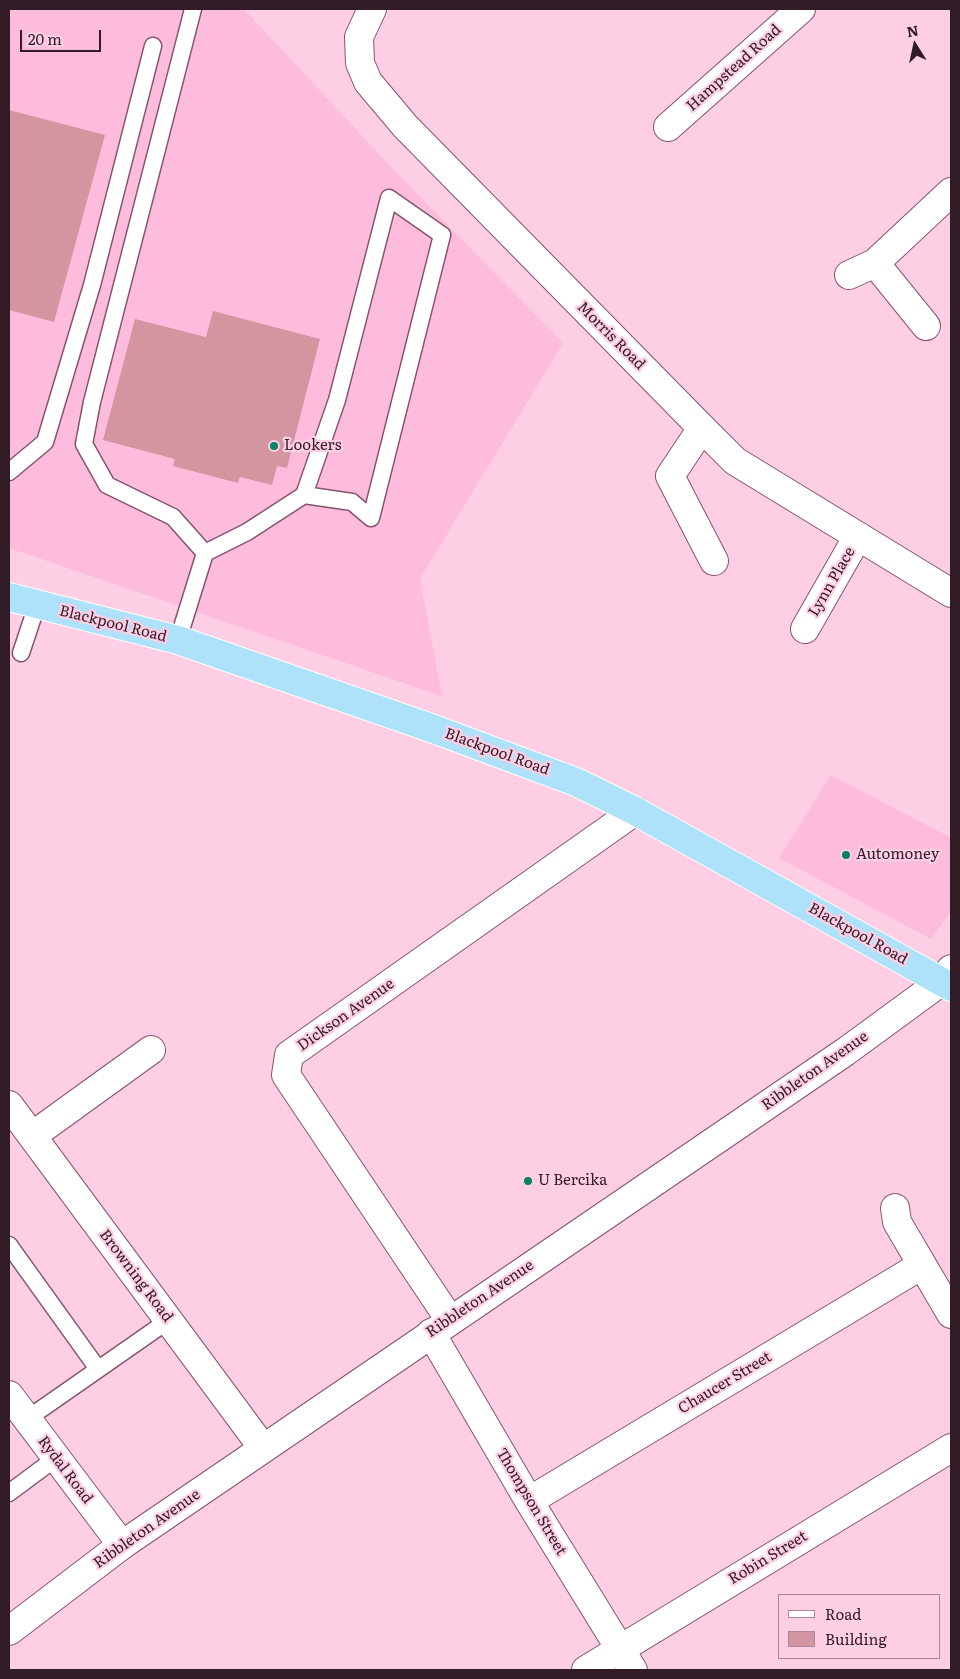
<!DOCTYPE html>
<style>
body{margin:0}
#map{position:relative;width:960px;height:1679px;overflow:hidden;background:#fecee5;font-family:Literata,serif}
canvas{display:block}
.frame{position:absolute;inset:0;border:10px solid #311b26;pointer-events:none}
.legend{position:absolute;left:778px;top:1594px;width:162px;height:65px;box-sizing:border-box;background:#fecee5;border:1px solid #ac8699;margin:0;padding:6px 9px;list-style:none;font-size:15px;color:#311b26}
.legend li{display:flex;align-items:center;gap:10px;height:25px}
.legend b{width:25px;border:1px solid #ac8699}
.north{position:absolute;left:890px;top:20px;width:50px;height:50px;-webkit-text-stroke:4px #fecee5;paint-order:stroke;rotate:350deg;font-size:14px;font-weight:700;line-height:20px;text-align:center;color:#311b26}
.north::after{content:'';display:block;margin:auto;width:18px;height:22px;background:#311b26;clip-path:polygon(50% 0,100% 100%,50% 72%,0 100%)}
.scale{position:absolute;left:20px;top:30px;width:81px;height:22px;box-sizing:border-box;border:2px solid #311b26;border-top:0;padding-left:6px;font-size:15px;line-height:18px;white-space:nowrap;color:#311b26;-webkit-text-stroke:4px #fecee5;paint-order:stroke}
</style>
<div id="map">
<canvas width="960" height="1679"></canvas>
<div class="frame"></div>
<ul class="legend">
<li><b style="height:6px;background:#fff"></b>Road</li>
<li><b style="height:14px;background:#d3959f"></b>Building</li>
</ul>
<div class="north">N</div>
<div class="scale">20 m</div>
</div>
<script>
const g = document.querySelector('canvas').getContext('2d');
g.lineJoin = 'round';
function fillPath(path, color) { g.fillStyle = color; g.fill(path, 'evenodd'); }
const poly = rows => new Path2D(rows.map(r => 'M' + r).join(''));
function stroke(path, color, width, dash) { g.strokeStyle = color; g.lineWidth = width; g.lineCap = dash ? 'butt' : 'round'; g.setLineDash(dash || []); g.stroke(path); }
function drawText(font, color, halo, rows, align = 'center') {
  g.font = font + ' Literata,serif'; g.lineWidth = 4.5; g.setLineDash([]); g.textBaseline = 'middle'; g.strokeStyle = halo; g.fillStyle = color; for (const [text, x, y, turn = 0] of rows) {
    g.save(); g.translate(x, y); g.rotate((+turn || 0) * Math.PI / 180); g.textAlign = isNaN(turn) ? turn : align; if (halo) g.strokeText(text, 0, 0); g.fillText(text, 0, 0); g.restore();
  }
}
const built = poly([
 [9,9,244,9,390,166,563,343,420,579,442,696,9,548],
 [831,775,951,838,951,912,931,939,779,858]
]);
const building = poly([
 [9,110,105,135,54,322,9,310],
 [213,311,320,339,287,468,277,466,272,485,240,477,238,483,173,466,175,459,103,440,135,319,206,337]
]);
const service = poly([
 [193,9,92,402,84,444,107,485,173,517,205,553],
 [9,472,45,442,92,285,153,46],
 [178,640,205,553,247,532,304,495,337,400,389,198,442,235,371,518,352,502,304,495],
 [21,653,37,605],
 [9,1245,98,1369],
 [27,1419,169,1320],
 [9,1493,56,1458]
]);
const minor = poly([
 [372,9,359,37,360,63,368,82,405,126,702,428,735,461,951,593],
 [668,127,801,9],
 [875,263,951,192],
 [849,275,875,263,926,326],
 [702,428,670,476,714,561],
 [805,629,858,536],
 [9,1105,263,1448],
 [32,1136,151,1050],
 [895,1208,897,1222,951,1314],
 [450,1320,286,1075,289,1055,635,811],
 [431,1333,529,1501,633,1670],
 [9,1395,122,1545],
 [529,1501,922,1265],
 [586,1670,951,1448]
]);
const secondary = poly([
 [9,1631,122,1545,845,1052,942,981,951,969]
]);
const trunk = poly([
 [9,597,178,640,431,728,576,782,635,811,951,987]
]);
const markers = [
 [274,446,5,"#068263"],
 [846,855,5,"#068263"],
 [528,1181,5,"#068263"]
];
const streetNames = [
 ["Hampstead Road",734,68,-42],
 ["Morris Road",611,336,45],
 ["Lynn Place",832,582,-60],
 ["Blackpool Road",113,624,14],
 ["Blackpool Road",497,752,20],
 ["Blackpool Road",858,934,29],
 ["Dickson Avenue",346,1015,-35],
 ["Ribbleton Avenue",815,1071,-35],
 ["Browning Road",136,1276,53],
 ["Ribbleton Avenue",480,1299,-34],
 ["Chaucer Street",725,1383,-31],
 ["Rydal Road",65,1470,53],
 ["Thompson Street",531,1502,59],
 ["Ribbleton Avenue",147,1529,-35],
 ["Robin Street",768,1558,-31]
];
const poiNames = [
 ["Lookers",284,446],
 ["Automoney",856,855],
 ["U Bercika",538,1181]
];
fillPath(built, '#febcdc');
fillPath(building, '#d3959f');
stroke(service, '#86536d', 19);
stroke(minor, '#86536d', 30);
stroke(secondary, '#86536d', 30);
stroke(trunk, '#fff', 30);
stroke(service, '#fff', 16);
stroke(minor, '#fff', 28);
stroke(secondary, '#fff', 28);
stroke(trunk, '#aee2fa', 28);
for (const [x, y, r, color] of markers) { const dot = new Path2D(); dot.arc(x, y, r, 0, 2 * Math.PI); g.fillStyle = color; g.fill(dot); stroke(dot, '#fecee5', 2); }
drawText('15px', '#311b26', '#fecee5', streetNames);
drawText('15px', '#311b26', '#fecee5', poiNames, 'left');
</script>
